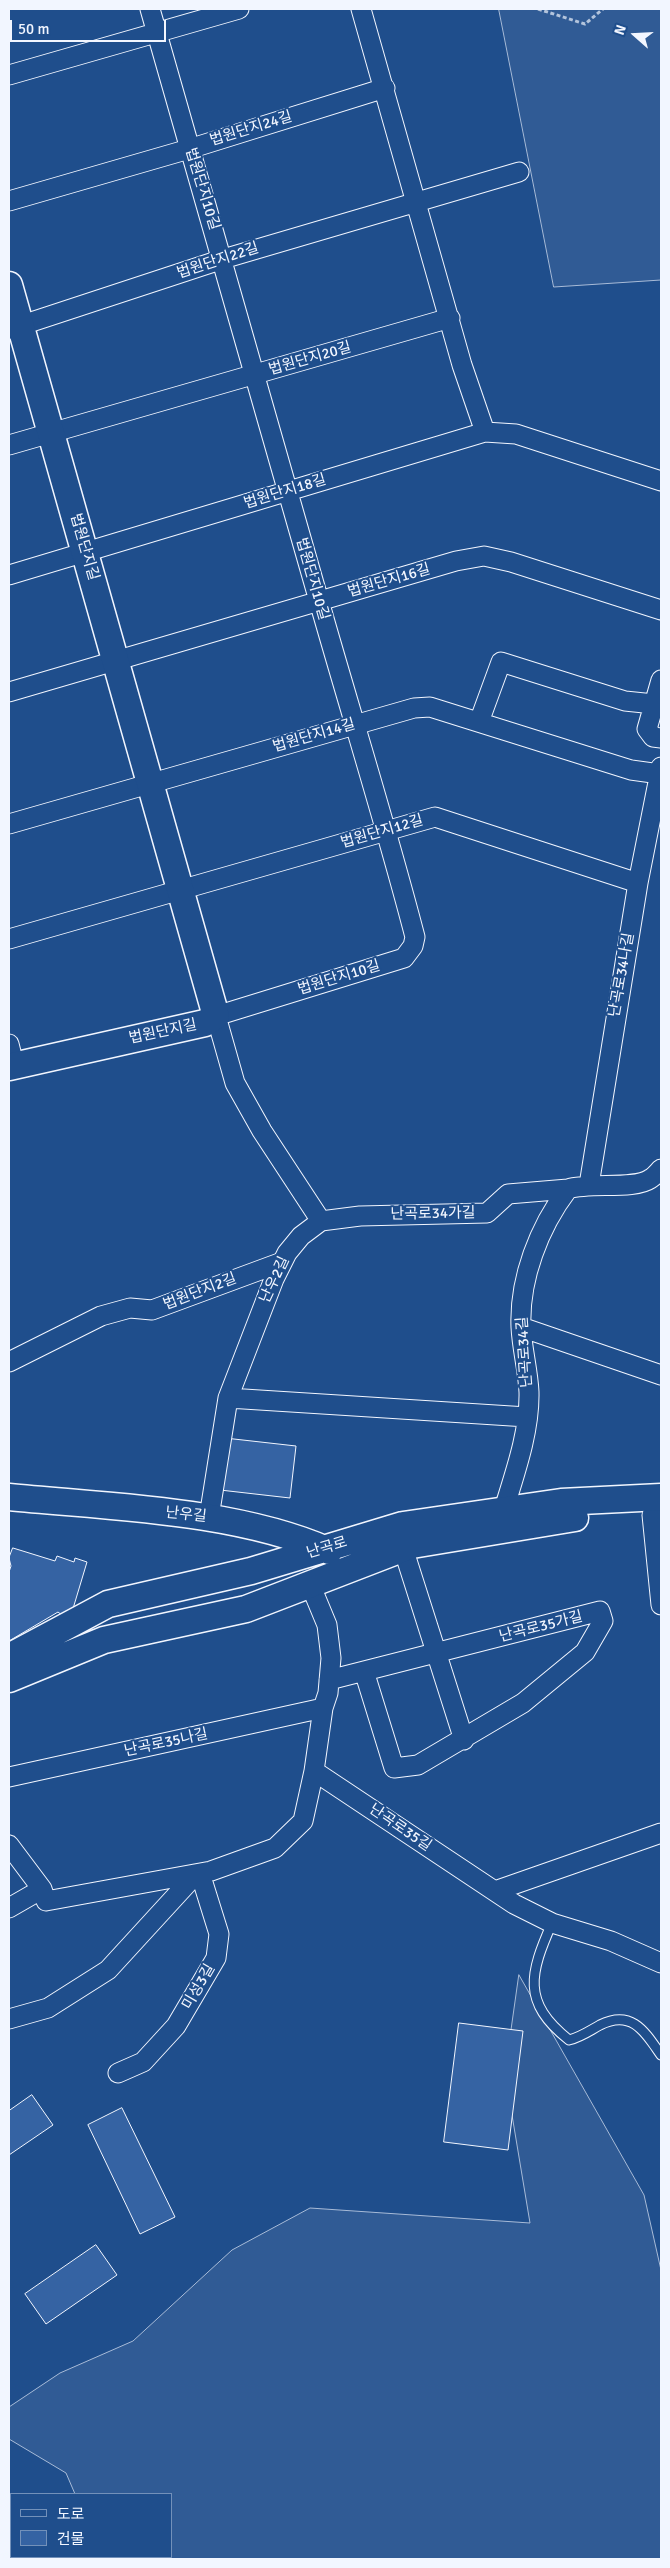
<!DOCTYPE html>
<meta charset="utf-8">
<style>
body{margin:0}
#map{position:relative;width:670px;height:2568px;overflow:hidden;background:#1f4e8c;font-family:Signika,"Noto Sans KR",sans-serif}
canvas{display:block}
.frame{position:absolute;inset:0;border:10px solid #f2f6ff;pointer-events:none}
.legend{position:absolute;left:10px;top:2493px;width:162px;height:65px;box-sizing:border-box;background:#1f4e8c;border:1px solid #7391ba;margin:0;padding:6px 9px;list-style:none;font-size:15px;color:#f2f6ff}
.legend li{display:flex;align-items:center;gap:10px;height:25px}
.legend b{width:25px;border:1px solid #7391ba}
.north{position:absolute;left:610px;top:10px;width:50px;height:50px;-webkit-text-stroke:4px #1f4e8c;paint-order:stroke;rotate:289deg;font-size:14px;font-weight:700;line-height:20px;text-align:center;color:#f2f6ff}
.north::after{content:'';display:block;margin:auto;width:18px;height:22px;background:#f2f6ff;clip-path:polygon(50% 0,100% 100%,50% 72%,0 100%)}
.scale{position:absolute;left:10px;top:20px;width:156px;height:22px;box-sizing:border-box;border:2px solid #f2f6ff;border-top:0;padding-left:6px;font-size:15px;line-height:18px;white-space:nowrap;color:#f2f6ff;-webkit-text-stroke:4px #1f4e8c;paint-order:stroke}
</style>
<div id="map">
<canvas width="670" height="2568"></canvas>
<div class="frame"></div>
<ul class="legend">
<li><b style="height:6px;background:#1f4e8c"></b>도로</li>
<li><b style="height:14px;background:#3563a3"></b>건물</li>
</ul>
<div class="north">N</div>
<div class="scale">50 m</div>
</div>
<script>
const context = document.querySelector('canvas').getContext('2d');
context.lineJoin = 'round';
function fill(path, color) { context.fillStyle = color; context.fill(path, 'evenodd'); }
function trace(path, color, width, dash) { context.strokeStyle = color; context.lineWidth = width; context.lineCap = dash ? 'butt' : 'round'; context.setLineDash(dash || []); context.stroke(path); }
function drawText(font, color, halo, rows, align = 'center') {
  context.font = font + ' Signika,"Noto Sans KR",sans-serif'; context.lineWidth = 4; context.setLineDash([]); context.textBaseline = 'middle'; context.strokeStyle = halo; context.fillStyle = color; for (const [text, x, y, turn = 0] of rows) {
    context.save(); context.translate(x, y); context.rotate((+turn || 0) * Math.PI / 180); context.textAlign = isNaN(turn) ? turn : align; if (halo) context.strokeText(text, 0, 0); context.fillText(text, 0, 0); context.restore();
  }
}
const built = new Path2D(`
 M499 9H661V280L554 287Z
 M519 1975 644 2195 661 2270V2559H80V2557H171V2494H75L66 2473 9 2439V2407L60 2373 133 2341 232 2250 310 2208 530 2223 505 2073Z`);
const building = new Path2D(`
 M225 1438 296 1446 290 1498 220 1490Z
 M13 1548 55 1561 57 1556 74 1562 75 1558 87 1562 72 1612 63 1616 58 1612 9 1641V1572L11 1566 9 1558Z
 M459 2023 523 2031 508 2150 444 2142Z
 M32 2095 53 2125 9 2155V2111Z
 M122 2108 175 2217 140 2234 88 2125Z
 M96 2245 117 2275 46 2324 25 2294Z
 M9 2533 11 2534V2557H14V2559H9Z`);
const path = new Path2D(`
 M538 9 585 24 603 9`);
const lane = new Path2D(`
 M552 1923C530 1973 521 2002 569 2040 581 2037 589 2031 600 2025 632 2009 645 2032 661 2055`);
const street = new Path2D(`
 M150 9C207 206 262 404 319 601 351 714 386 825 415 937L413 946 404 958 216 1016 235 1083 262 1131 321 1221 301 1236 287 1253 274 1279 228 1398 209 1517
 M361 9 462 365 485 432
 M9 75 239 9
 M9 201 189 149 385 88
 M10 329 223 259 519 172
 M9 445 450 318
 M9 575 485 432 516 434 661 481
 M661 680 647 729 653 737 661 738
 M9 692 456 561 484 556 511 562 661 610
 M479 722 501 662 625 701 654 704
 M9 824 414 708 430 707 631 770 660 774
 M9 939 435 817 638 883
 M9 1044 14 1064
 M589 1185 638 883 661 767
 M321 1221 360 1216 487 1213 508 1194 568 1189
 M521 1327 661 1375
 M9 1362 101 1316 130 1308 152 1310 282 1262
 M228 1398 527 1417
 M652 1515 661 1605
 M500 1522C512 1481 530 1435 529 1392 528 1370 522 1349 521 1327 519 1279 539 1227 568 1189 590 1182 634 1190 650 1179 654 1177 658 1172 661 1169
 M403 1548 464 1740
 M310 1584 327 1625 331 1658 328 1693 323 1708 314 1771 514 1904 552 1923 611 1941 661 1963
 M329 1680 600 1611 603 1621 585 1652 523 1703 418 1765 394 1768 364 1671
 M9 1777 323 1708
 M9 1845 42 1889
 M495 1891 661 1833
 M9 1908 42 1889 46 1901 211 1871 275 1848 303 1821 314 1771
 M9 2019 48 2008 108 1970 196 1874
 M118 2073 143 2062 176 2026 216 1958 219 1934 200 1873`);
const secondary = new Path2D(`
 M9 285 216 1016 205 1023 9 1067
 M9 1497C110 1507 237 1510 329 1551
 M9 1657 108 1604 251 1571 403 1525 561 1502 661 1497
 M9 1679 104 1640 246 1609 412 1545 575 1518`);
const streetNames = [
 ["법원단지24길",251,129,-17],
 ["법원단지10길",202,189,73],
 ["법원단지22길",218,261,-18],
 ["법원단지20길",310,359,-16],
 ["법원단지18길",285,492,-17],
 ["법원단지길",84,547,74],
 ["법원단지10길",312,579,74],
 ["법원단지16길",389,581,-16],
 ["법원단지14길",314,736,-16],
 ["법원단지12길",382,832,-16],
 ["난곡로34나길",622,975,-80],
 ["법원단지10길",339,978,-17],
 ["법원단지길",163,1032,-12],
 ["난곡로34가길",433,1214,-1],
 ["난우2길",275,1280,-65],
 ["법원단지2길",200,1292,-21],
 ["난곡로34길",525,1352,-94],
 ["난우길",186,1515,6],
 ["난곡로",327,1548,-17],
 ["난곡로35가길",541,1627,-14],
 ["난곡로35나길",166,1743,-12],
 ["난곡로35길",400,1828,34],
 ["미성3길",199,1987,-60]
];
fill(built, '#305b95');
trace(built, '#a8bbd7', 1);
fill(building, '#3563a3');
trace(building, '#f2f6ff', 1);
trace(lane, '#f2f6ff', 11);
trace(street, '#f2f6ff', 21);
trace(secondary, '#f2f6ff', 29);
trace(path, '#b3c4dc', 3, [4, 2.5]);
trace(lane, '#1f4e8c', 9);
trace(street, '#1f4e8c', 19);
trace(secondary, '#1f4e8c', 26);
drawText('15px', '#f2f6ff', '#1f4e8c', streetNames);
</script>
